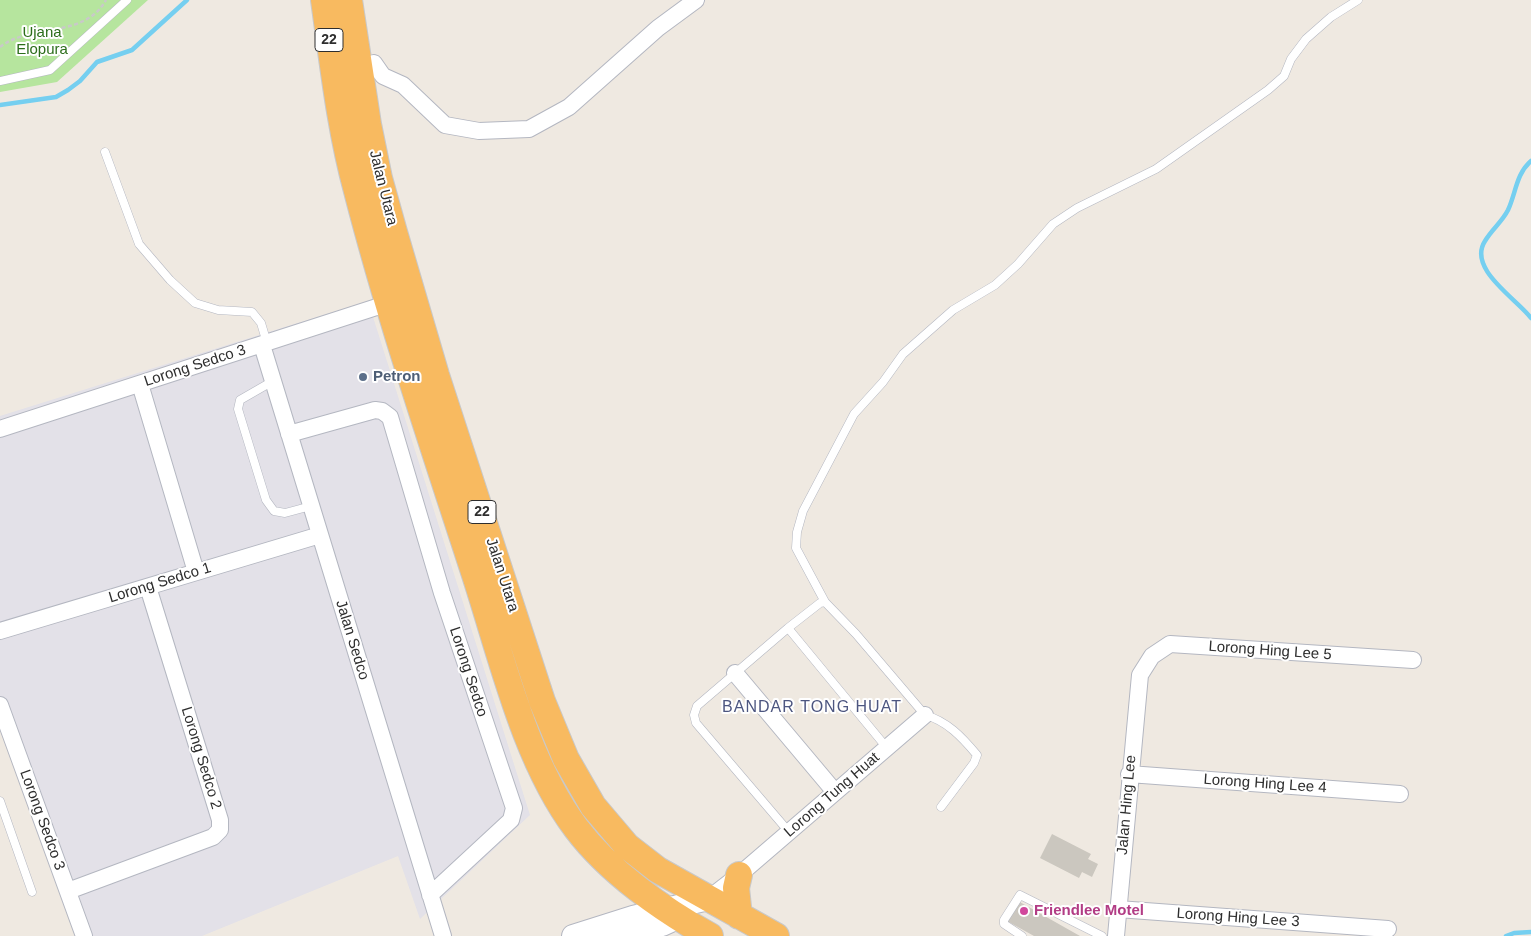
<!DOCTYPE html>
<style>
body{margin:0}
canvas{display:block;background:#efe9e1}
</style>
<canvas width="1531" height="936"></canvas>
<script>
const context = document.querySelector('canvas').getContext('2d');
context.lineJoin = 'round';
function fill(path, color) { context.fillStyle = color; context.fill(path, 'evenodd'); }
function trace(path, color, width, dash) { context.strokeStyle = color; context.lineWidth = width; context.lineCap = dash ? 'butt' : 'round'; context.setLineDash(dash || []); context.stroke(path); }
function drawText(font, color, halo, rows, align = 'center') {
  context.font = font + ' Helvetica,sans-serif'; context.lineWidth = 4; context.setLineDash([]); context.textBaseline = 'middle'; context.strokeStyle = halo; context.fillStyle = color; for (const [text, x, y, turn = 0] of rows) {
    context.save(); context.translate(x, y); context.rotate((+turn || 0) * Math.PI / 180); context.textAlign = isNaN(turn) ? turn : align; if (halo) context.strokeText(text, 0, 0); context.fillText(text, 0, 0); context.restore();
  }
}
const industrial = new Path2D(`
 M368 301 530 815 420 919 398 856 202 936H76L0 725V416Z`);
const green = new Path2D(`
 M0 0H148L57 82 0 92Z`);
const stream = new Path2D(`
 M0 105 56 97 68 90 80 81 97 62 132 50 187 0
 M1531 161C1516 174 1516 193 1508 210 1502 222 1492 229 1485 241 1467 269 1517 299 1531 318
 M1506 936 1514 933 1531 932`);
const building = new Path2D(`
 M1052 834 1091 854 1088 859 1098 864 1092 877 1082 872 1079 878 1040 858Z
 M1018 901 1080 936H1034L1007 921Z`);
const path = new Path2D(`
 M0 47C31 23 84 39 106 0`);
const service = new Path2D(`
 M0 81 50 70 127 0
 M105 152 139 244 170 280 195 303 218 310 252 312 261 323 267 343
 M273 381 240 400 238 409 266 500 274 511 285 513 311 506
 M825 602 796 548 797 532 803 511 854 414 883 382 903 354 953 310 995 285 1018 264 1053 224 1077 208 1156 169 1268 90 1284 76 1291 59 1306 39 1331 17 1358 0
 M788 628 820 603 825 602 856 634 925 715C947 721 962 737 977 755L974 763 941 807
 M0 801 32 892
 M789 832 696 723 694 715 697 706 788 628 887 748
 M1022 936 1004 924V920L1020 895 1102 936`);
const minor = new Path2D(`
 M374 63 383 76 403 85 445 125 479 131 529 129 569 107 658 28 696 0
 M262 345 443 936
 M140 384 196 572
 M0 429 389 303
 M289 434 375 410 382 411 390 417 442 593 514 808 511 820 430 895
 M0 631 320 535
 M735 673 835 792
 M0 705 84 936
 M1129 774 1400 794
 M68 891 213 837 220 830V820L148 587
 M708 899 739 875 925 715
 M1118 909 1388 929
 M1116 936 1140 675 1152 656 1170 644 1413 660`);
const secondary = new Path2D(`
 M573 936 633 917 708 899
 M621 936 662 925 675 919`);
const trunk = new Path2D(`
 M324 0C333 64 340 129 357 191 390 319 433 446 474 572 501 654 524 759 576 828 609 872 663 910 710 936
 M349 0 368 124 379 178 394 232 436 375 542 701 566 759 593 806 627 846 658 870 776 936
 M739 916 736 888 739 875`);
const markers = [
 [363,377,5,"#5c6f8a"],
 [1024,911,5,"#d1479c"]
];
const shields = [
 [329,40,28],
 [482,512,28]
];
const shieldNames = [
 ["22",329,40],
 ["22",482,512]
];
const parkNames = [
 ["Ujana",42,33],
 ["Elopura",42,50]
];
const streetNames = [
 ["Jalan Utara",383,188,76],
 ["Lorong Sedco 3",195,366,-18],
 ["Jalan Utara",502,575,72],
 ["Lorong Sedco 1",160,583,-17],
 ["Jalan Sedco",352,640,73],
 ["Lorong Hing Lee 5",1270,651,4],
 ["Lorong Sedco",468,672,72],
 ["Lorong Sedco 2",201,758,73],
 ["Lorong Hing Lee 4",1265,784,4],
 ["Lorong Tung Huat",832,795,-41],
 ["Jalan Hing Lee",1127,805,-85],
 ["Lorong Sedco 3",42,820,70],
 ["Lorong Hing Lee 3",1238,918,4]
];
const serviceNames = [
 ["Petron",373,377]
];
const hotelNames = [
 ["Friendlee Motel",1034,911]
];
const neighbourhoodNames = [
 ["BANDAR TONG HUAT",812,708]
];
fill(industrial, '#e3e1e8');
fill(green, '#b6e59e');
trace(stream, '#75cff0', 4.5);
fill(building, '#cbc7bf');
trace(service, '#b4b7c1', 9);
trace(minor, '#b4b7c1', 18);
trace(secondary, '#b4b7c1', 24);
trace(trunk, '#c9c9c9', 28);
trace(path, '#c9c9c9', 2.5, [4, 2.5]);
trace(service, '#fff', 8);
trace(minor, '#fff', 16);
trace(secondary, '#fff', 22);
trace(trunk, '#f8ba60', 26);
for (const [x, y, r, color] of markers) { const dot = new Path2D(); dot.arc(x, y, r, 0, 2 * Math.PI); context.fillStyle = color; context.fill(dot); trace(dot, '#fff', 2); }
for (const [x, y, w] of shields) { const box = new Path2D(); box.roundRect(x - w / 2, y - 11.5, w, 23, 4); context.fillStyle = '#fff'; context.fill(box); trace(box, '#2e2e2e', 1); }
drawText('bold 14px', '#2e2e2e', null, shieldNames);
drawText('15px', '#2c6e1b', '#fff', parkNames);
drawText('15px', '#2e2e2e', '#fff', streetNames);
drawText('bold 15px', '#4e5e75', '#fff', serviceNames, 'left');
drawText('bold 15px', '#b23c85', '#fff', hotelNames, 'left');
context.letterSpacing = '1px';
drawText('16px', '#4d5680', '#fff', neighbourhoodNames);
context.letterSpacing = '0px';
</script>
